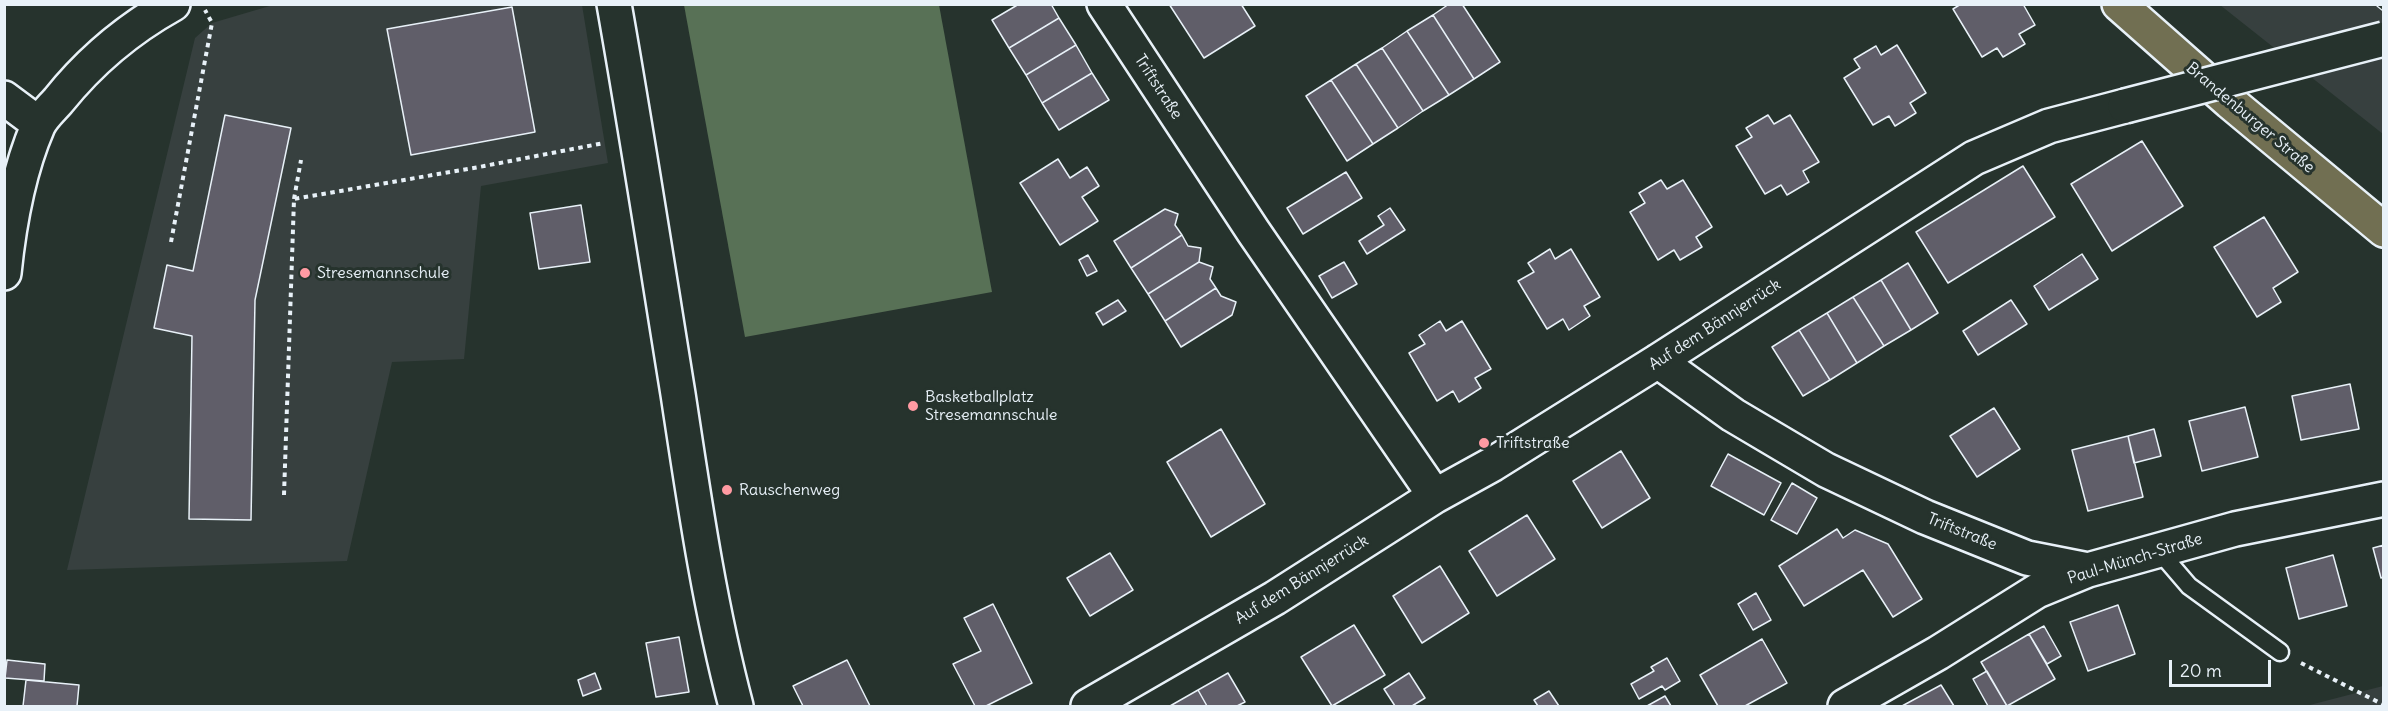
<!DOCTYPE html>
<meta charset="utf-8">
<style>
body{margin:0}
#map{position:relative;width:2388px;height:711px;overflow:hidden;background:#26332d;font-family:Delius,sans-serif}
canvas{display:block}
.frame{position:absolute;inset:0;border:6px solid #e8f1f8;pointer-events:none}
.scale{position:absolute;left:2169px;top:660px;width:102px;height:27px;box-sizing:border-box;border:3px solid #e8f1f8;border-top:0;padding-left:8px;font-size:18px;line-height:21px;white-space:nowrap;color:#e8f1f8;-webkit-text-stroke:4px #26332d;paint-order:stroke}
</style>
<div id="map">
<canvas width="2388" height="711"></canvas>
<div class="frame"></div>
<div class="scale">20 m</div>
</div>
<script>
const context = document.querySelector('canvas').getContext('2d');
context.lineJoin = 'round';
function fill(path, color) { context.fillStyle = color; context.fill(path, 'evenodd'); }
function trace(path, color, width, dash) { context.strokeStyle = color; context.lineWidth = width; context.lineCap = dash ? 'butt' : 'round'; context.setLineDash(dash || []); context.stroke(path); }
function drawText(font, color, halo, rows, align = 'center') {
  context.font = font + ' Delius,sans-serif'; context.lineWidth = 6; context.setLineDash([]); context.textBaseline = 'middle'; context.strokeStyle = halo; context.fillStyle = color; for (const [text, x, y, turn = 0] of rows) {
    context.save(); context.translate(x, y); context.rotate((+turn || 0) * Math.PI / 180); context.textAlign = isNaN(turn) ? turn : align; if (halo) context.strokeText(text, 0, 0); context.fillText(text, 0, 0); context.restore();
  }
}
const built = new Path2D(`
 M273 5H582L608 163 481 186 464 359 392 362 347 561 67 570 195 38 212 23Z
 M2220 5H2383V134Z
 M2383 686V706H2306Z`);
const green = new Path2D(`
 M684 5H939L992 292 745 337Z`);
const building = new Path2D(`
 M1019 4H1051L1059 18 1009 48 992 20Z
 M1169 4H1241L1255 26 1204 58Z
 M1449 4H1462L1500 62 1474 79 1433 15Z
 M1961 4H2023L2035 25 2019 34 2025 44 2003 57 1997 48 1982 57 1953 9Z
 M512 7 535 132 411 155 387 29Z
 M1433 15 1474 79 1449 95 1407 31Z
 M1059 18 1076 45 1026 75 1009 48Z
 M1407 31 1449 95 1423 111 1382 48Z
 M1076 45 1092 73 1042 103 1026 75Z
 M1897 45 1926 93 1910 103 1916 113 1895 126 1889 116 1873 125 1844 78 1860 68 1854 59 1876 46 1881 55Z
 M1382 48 1423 111 1398 128 1356 64Z
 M1356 64 1398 128 1373 144 1331 80Z
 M1092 73 1109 100 1059 130 1042 103Z
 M1331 80 1373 144 1347 161 1306 96Z
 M225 115 291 128 255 300 251 520 189 519 192 336 154 328 167 265 193 271Z
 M1768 115 1774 124 1790 115 1819 162 1803 171 1809 182 1787 195 1781 185 1765 194 1736 146 1752 137 1746 128Z
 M2142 141 2183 206 2112 251 2071 184Z
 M1058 159 1070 178 1087 167 1099 186 1082 197 1098 221 1060 245 1020 183Z
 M2023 166 2055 217 1948 283 1916 232Z
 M1346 172 1362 198 1303 234 1287 208Z
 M1661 180 1667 189 1683 180 1712 227 1696 237 1702 247 1680 260 1674 250 1658 260 1630 212 1645 203 1639 193Z
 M581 205 590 262 539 269 530 213Z
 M1390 208 1405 230 1367 254 1359 241 1384 225 1378 216Z
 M1165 209 1178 214 1175 225 1182 235 1131 268 1114 241Z
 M2264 217 2298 272 2273 288 2281 302 2257 317 2214 247Z
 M1182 235 1188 246 1201 248 1199 262 1148 294 1131 268Z
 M1550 249 1555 259 1571 249 1600 297 1584 306 1590 316 1569 330 1563 319 1547 329 1518 281 1534 272 1528 263Z
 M2082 254 2098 279 2049 310 2034 286Z
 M1088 255 1097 271 1087 276 1079 260Z
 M1199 262 1213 267 1210 279 1216 288 1165 321 1148 294Z
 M1344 262 1357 284 1332 298 1319 276Z
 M1908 263 1938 313 1911 330 1881 280Z
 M1881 280 1911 330 1884 346 1853 297Z
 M1216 288 1221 296 1236 302 1232 315 1181 347 1165 321Z
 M1853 297 1884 346 1857 363 1827 313Z
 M1118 300 1126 311 1103 325 1096 313Z
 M2011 300 2027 324 1978 355 1963 331Z
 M1827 313 1857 363 1830 380 1799 330Z
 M1440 321 1446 331 1462 321 1491 369 1475 378 1481 388 1459 402 1453 391 1437 401 1409 353 1425 344 1419 335Z
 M1799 330 1830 380 1803 396 1772 347Z
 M2350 384 2359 429 2301 440 2292 396Z
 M2245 407 2258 457 2202 471 2189 421Z
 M1994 408 2020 449 1977 477 1950 436Z
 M1221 429 1265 504 1211 537 1167 462Z
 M2154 429 2161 456 2134 463 2128 436Z
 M2128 436 2143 497 2088 511 2072 450Z
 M1621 451 1650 498 1602 528 1573 481Z
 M1728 454 1781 483 1764 515 1711 486Z
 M1792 483 1817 498 1797 534 1771 520Z
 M1527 515 1555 559 1497 596 1469 551Z
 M1837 529 1843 538 1855 530 1888 544 1922 599 1893 617 1863 570 1804 606 1779 566Z
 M2384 545V577L2381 578 2373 548Z
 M1110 553 1133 590 1090 616 1067 578Z
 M2333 555 2347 606 2299 619 2286 568Z
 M1440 566 1469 613 1422 643 1393 596Z
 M1756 593 1771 620 1753 630 1738 604Z
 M993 604 1032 683 986 706H975L953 664 981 651 964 618Z
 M2118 605 2135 654 2088 671 2070 622Z
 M1354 625 1385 675 1332 706 1301 657Z
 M2044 626 2061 656 2047 664 2029 634Z
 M2029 634 2055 679 2007 706 1981 662Z
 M679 637 689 692 656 697 646 643Z
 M1762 639 1787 683 1745 706H1718L1700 675Z
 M1667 658 1680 681 1665 690 1662 686 1639 699 1631 684 1654 671 1651 667Z
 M7 660 45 664 44 681 5 678Z
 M847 660 870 706H803L793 686Z
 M1987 671 2007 706H1988L1973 679Z
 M595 673 601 689 583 696 578 680Z
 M1228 673 1245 702 1237 706H1207L1198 690Z
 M1409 673 1425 698 1412 706H1395L1384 689Z
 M26 680 79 685 77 706H23Z
 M1941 685 1954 706H1902Z
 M1198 690 1207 706H1170Z
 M1549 691 1559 706H1538L1534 700Z
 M1665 696 1671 706H1647Z`);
const path = new Path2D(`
 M294 199 301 160
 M171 242 212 23 205 10
 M284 495 294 199 479 167 604 143
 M2301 663 2384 705`);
const service = new Path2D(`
 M2159 551 2189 586 2280 652`);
const minor = new Path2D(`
 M1104 4 1253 231 1435 496
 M4 98 39 124
 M4 273C9 224 18 172 38 126 42 117 51 109 58 101 90 61 128 29 173 4
 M1658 361 1733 415 1826 470 1925 517 2027 558 2088 570
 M1088 706 1275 598 1435 496 1493 464 1658 361 1974 158 2049 126 2125 106
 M1845 706 1938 653 2037 591 2088 570 2235 529 2384 499`);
const tertiary = new Path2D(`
 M614 4C637 134 657 264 678 394 694 499 709 604 736 706`);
const primary = new Path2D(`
 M2119 4 2230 102 2384 230`);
const rail = new Path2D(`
 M2379 4 2384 8`);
const minorBridge = new Path2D(`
 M2125 106 2384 39`);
const markers = [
 [305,273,6,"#ff9aa2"],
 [913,406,6,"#ff9aa2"],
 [1484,443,6,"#ff9aa2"],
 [727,490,6,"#ff9aa2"]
];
const streetNames = [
 ["Triftstraße",1158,87,57],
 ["Brandenburger Straße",2250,118,40],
 ["Auf dem Bännjerrück",1715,325,-33],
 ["Triftstraße",1962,532,22],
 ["Paul-Münch-Straße",2135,559,-17],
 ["Auf dem Bännjerrück",1302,580,-32]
];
const poiNames = [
 ["Stresemannschule",317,273],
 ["Basketballplatz",925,397],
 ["Stresemannschule",925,415],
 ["Triftstraße",1496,443],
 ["Rauschenweg",739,490]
];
fill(built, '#37403f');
fill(green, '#587156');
fill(building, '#605e69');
trace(building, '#e8f1f8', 1.5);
trace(service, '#e8f1f8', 21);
trace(minor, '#e8f1f8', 38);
trace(tertiary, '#e8f1f8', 38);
trace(primary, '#e8f1f8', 38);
trace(path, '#e8f1f8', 4, [4.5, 4.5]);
trace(service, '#26332d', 16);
trace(minor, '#26332d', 33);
trace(tertiary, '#26332d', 33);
trace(primary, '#716f52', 33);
trace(rail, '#e8f1f8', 7);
trace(rail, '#26332d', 4.5, [14]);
trace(minorBridge, '#e8f1f8', 38, []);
trace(minorBridge, '#26332d', 33);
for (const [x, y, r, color] of markers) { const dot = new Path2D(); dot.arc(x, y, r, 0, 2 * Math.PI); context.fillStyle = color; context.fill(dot); trace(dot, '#26332d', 2); }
drawText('16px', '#e8f1f8', '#26332d', streetNames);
drawText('16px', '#e8f1f8', '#26332d', poiNames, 'left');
</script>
